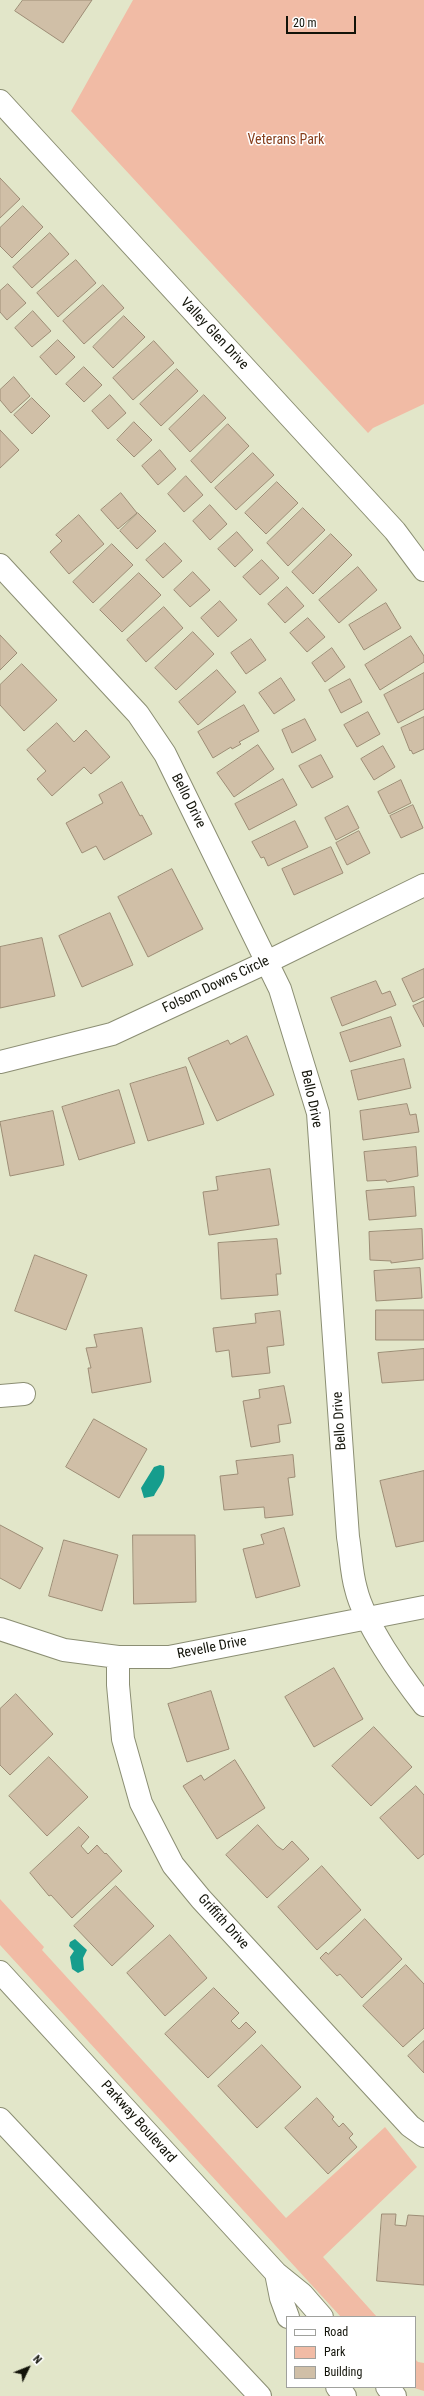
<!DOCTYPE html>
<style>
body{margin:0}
#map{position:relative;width:424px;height:2396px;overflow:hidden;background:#e2e6c9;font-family:"Roboto Condensed",sans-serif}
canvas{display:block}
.legend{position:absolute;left:286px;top:2316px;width:130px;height:72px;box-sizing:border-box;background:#fff;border:1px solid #a0a19d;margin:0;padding:5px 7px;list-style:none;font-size:12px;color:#121309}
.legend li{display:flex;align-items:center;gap:8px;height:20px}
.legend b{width:20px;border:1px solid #a0a19d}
.north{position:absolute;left:8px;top:2348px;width:40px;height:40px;-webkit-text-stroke:3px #fff;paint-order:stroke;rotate:47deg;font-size:11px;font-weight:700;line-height:16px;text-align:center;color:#121309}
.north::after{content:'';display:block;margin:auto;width:14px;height:18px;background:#121309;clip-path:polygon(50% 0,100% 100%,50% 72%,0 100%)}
.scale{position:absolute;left:286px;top:16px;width:70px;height:18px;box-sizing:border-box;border:2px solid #121309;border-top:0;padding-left:5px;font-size:12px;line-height:14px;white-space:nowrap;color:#121309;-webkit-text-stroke:3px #fff;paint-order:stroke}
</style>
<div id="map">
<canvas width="424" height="2396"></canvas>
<ul class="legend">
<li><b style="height:5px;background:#fff"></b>Road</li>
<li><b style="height:11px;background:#f1bba5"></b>Park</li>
<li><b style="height:11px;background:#d0bfa7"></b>Building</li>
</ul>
<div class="north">N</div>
<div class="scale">20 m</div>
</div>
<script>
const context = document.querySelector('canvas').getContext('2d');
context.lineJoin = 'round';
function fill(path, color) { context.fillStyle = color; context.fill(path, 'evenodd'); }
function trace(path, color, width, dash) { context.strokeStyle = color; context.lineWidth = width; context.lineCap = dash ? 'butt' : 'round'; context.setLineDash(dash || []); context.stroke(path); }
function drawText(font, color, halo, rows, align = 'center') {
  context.font = font + ' "Roboto Condensed",sans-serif'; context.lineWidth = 3; context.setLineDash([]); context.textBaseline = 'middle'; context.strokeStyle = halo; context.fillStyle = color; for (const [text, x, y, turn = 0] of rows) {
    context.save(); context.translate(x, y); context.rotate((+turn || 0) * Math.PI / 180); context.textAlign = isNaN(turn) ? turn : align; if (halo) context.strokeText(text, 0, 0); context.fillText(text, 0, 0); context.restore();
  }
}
const green = new Path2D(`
 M133 0H424V404L373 428 368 433 71 111Z
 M0 1899 44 1947 42 1950 286 2218 385 2127 417 2167 323 2257 377 2317H341L0 1945Z
 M415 2359 418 2362 424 2363V2391L411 2387H415Z`);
const water = new Path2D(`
 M160 1465 164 1466C166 1482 160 1484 154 1496L144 1498 141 1488 154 1467Z
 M75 1939 87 1950 83 1958 84 1970 78 1973 72 1969 70 1957 74 1951 69 1946 70 1942Z`);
const building = new Path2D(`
 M23 0H92L63 43 15 11Z
 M0 178 20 199 0 218Z
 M23 206 43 227 12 258 0 246V228Z
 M50 233 69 254 32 288 13 267Z
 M76 260 96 283 58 317 37 293Z
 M8 284 26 303 7 320 0 312V291Z
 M103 285 124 308 84 344 63 321Z
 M33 311 51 331 32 347 15 328Z
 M124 316 145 337 113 368 93 347Z
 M58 340 75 357 56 375 40 357Z
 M154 341 174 363 133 400 113 378Z
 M84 367 102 385 84 402 66 384Z
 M177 369 198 391 161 426 140 404Z
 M14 377 30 396 11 413 0 400V390Z
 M110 395 126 413 108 429 92 411Z
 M204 395 226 418 190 452 169 429Z
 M32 398 50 416 32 434 14 415Z
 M134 422 152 440 134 457 117 440Z
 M228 424 249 446 211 483 191 461Z
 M0 430 19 450 0 468Z
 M160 450 176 469 158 485 142 466Z
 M253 453 274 475 236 510 215 488Z
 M186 476 203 495 184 512 168 494Z
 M277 482 298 503 266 534 245 513Z
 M121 493 137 513 118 529 101 510Z
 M210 505 227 524 210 540 193 521Z
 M303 508 325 530 288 566 267 543Z
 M138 513 156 531 137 549 120 531Z
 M79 515 104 544 69 574 50 552 62 541 56 535Z
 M237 532 253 550 235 567 218 549Z
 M331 534 352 555 313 594 292 572Z
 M165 543 182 561 163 578 146 560Z
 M112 544 133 565 93 603 73 582Z
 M262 560 279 578 260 595 243 577Z
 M358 567 377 590 339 623 319 600Z
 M193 572 210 590 190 607 174 590Z
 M139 573 161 595 122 632 100 610Z
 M287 587 304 606 285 623 268 604Z
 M220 601 237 620 218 637 201 618Z
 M386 603 401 628 364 650 349 625Z
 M164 607 183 628 146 662 127 640Z
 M308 618 325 637 307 652 290 633Z
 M193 632 214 654 176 690 155 668Z
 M0 635 17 653 0 670Z
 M411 636 424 656V662L380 690 365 665Z
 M251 639 266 660 246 674 231 653Z
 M332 648 345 667 325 682 312 663Z
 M22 664 57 700 24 731 0 705V685Z
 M217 670 236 692 198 725 179 702Z
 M424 673V709L398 723 384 695Z
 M281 678 295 700 274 714 259 693Z
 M350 679 362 702 341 713 329 690Z
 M244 705 259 731 239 742 241 744 232 749 231 747 213 758 198 732Z
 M368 712 380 734 357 747 344 725Z
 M424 717V749L413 754 411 750 410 751 401 728Z
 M305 719 316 740 292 753 282 730Z
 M57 723 74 742 86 730 110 757 91 774 84 767 52 796 37 779 46 771 27 750Z
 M258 745 274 769 234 797 217 773Z
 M383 746 395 767 374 780 361 759Z
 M321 755 333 777 312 788 299 766Z
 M283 779 297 805 249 830 235 804Z
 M401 780 411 803 389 814 378 792Z
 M122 782 140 816 142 815 152 834 104 860 96 846 82 853 66 823 103 803 99 795Z
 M413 805 423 828 401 838 390 816Z
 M348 806 359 828 336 840 325 818Z
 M295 821 308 847 268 866 264 857 261 858 252 842Z
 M359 831 370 853 347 865 336 843Z
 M331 847 343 873 294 895 282 869Z
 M172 869 203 929 148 957 118 897Z
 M110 913 133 965 82 987 59 936Z
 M42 938 55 996 0 1008V947Z
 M424 969V997L413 1002 402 979Z
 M376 981 382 994 390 991 396 1005 342 1026 331 998Z
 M424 1001V1027L413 1006Z
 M391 1017 401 1046 350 1062 340 1033Z
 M247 1036 274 1095 217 1121 188 1058 228 1040 230 1044Z
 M404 1059 411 1088 358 1100 351 1071Z
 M186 1067 204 1124 148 1141 130 1084Z
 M119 1090 135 1143 79 1160 62 1107Z
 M407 1104 410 1115 416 1114 419 1132 363 1140 360 1111Z
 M53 1111 64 1165 10 1176 0 1122Z
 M416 1147 418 1176 387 1182 386 1180 367 1181 364 1152Z
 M270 1169 279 1225 209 1235 203 1192 218 1190 216 1177Z
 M414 1187 416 1216 369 1220 366 1191Z
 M422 1229 423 1259 391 1263V1261L370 1260 369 1232Z
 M277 1239 281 1274H276L278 1295 221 1299 218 1243Z
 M35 1255 87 1275 66 1330 15 1311Z
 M420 1268 422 1298 376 1301 374 1271Z
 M376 1310H424V1340H376Z
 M280 1311 284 1345 267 1347 270 1373 232 1377 229 1350 216 1352 213 1328 256 1323 255 1314Z
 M142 1328 151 1382 92 1393 88 1368H91L86 1348 97 1347 94 1335Z
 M424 1349V1380L382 1383 378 1353Z
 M284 1386 291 1423 278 1425 280 1442 251 1447 243 1401 260 1398 259 1390Z
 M94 1419 147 1449 119 1498 66 1467Z
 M293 1455 295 1477 288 1478 293 1515 265 1518 264 1507 224 1510 220 1476 238 1474 236 1461Z
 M424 1471V1541L396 1547 380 1481Z
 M0 1525 43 1548 20 1589 0 1578Z
 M284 1528 300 1586 256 1598 243 1549 264 1544 261 1535Z
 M133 1535H195L196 1602 134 1604Z
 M64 1540 118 1555 102 1611 49 1596Z
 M334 1668 363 1719 314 1747 285 1697Z
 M211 1691 229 1749 187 1762 168 1704Z
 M16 1694 53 1734 10 1775 0 1765V1709Z
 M374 1727 412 1767 371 1806 332 1766Z
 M49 1757 88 1797 47 1836 9 1796Z
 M235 1760 265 1808 217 1839 183 1786 201 1775 204 1780Z
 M416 1786 424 1795V1854L418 1859 380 1818Z
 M258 1825 277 1846 283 1850 292 1841 309 1859 267 1898 226 1855Z
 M79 1827 89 1837 81 1846 88 1854 97 1845 105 1854 106 1853 122 1871 72 1918 51 1895 49 1896 30 1873Z
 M322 1866 361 1910 317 1950 278 1907Z
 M116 1886 154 1926 112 1966 74 1926Z
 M365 1919 402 1959 362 1998 340 1974 337 1976 320 1958 326 1952 328 1954Z
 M170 1935 207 1978 165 2016 127 1973Z
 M406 1965 424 1984V2028L403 2047 363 2006Z
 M214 1988 239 2013 231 2021 239 2029 246 2022 256 2032 208 2078 165 2034Z
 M424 2041V2073L408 2056Z
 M262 2045 301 2087 257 2128 218 2086Z
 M317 2098 334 2117 332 2119 339 2127 343 2123 353 2134 349 2138 357 2147 328 2174 285 2128Z
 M382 2214H396L395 2225 406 2226 408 2215 424 2216V2285L377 2281Z`);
const street = new Path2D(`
 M0 101 395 531 424 570
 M0 565 138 714 165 754 280 989 318 1113 348 1537C351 1554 351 1572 356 1589 364 1623 402 1677 424 1705
 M0 1062 112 1034 267 962 424 885
 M0 1396 24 1394
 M0 1629 64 1650 118 1657H169L424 1607
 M118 1657V1685L123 1739 141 1803 173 1865 201 1899 374 2087 410 2126 424 2136
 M0 2119 260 2396`);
const secondary = new Path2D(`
 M0 1972 276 2273 302 2294 322 2317
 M276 2273 281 2298 288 2317
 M337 2387 345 2396
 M387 2387 395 2396`);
const parkNames = [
 ["Veterans Park",286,140]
];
const streetNames = [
 ["Valley Glen Drive",214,334,47],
 ["Bello Drive",188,801,63],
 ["Folsom Downs Circle",216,985,-25],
 ["Bello Drive",311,1099,78],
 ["Bello Drive",340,1421,-94],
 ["Revelle Drive",212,1648,-11],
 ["Griffith Drive",223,1922,48],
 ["Parkway Boulevard",138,2122,48]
];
fill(green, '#f1bba5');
fill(water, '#169d8d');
fill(building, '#d0bfa7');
trace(building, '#9d8d76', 1);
trace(street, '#8b8e73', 24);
trace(secondary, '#8b8e73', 24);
trace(street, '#fff', 22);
trace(secondary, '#fff', 22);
drawText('14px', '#873e1c', '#fff', parkNames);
drawText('14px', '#121309', '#fff', streetNames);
</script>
